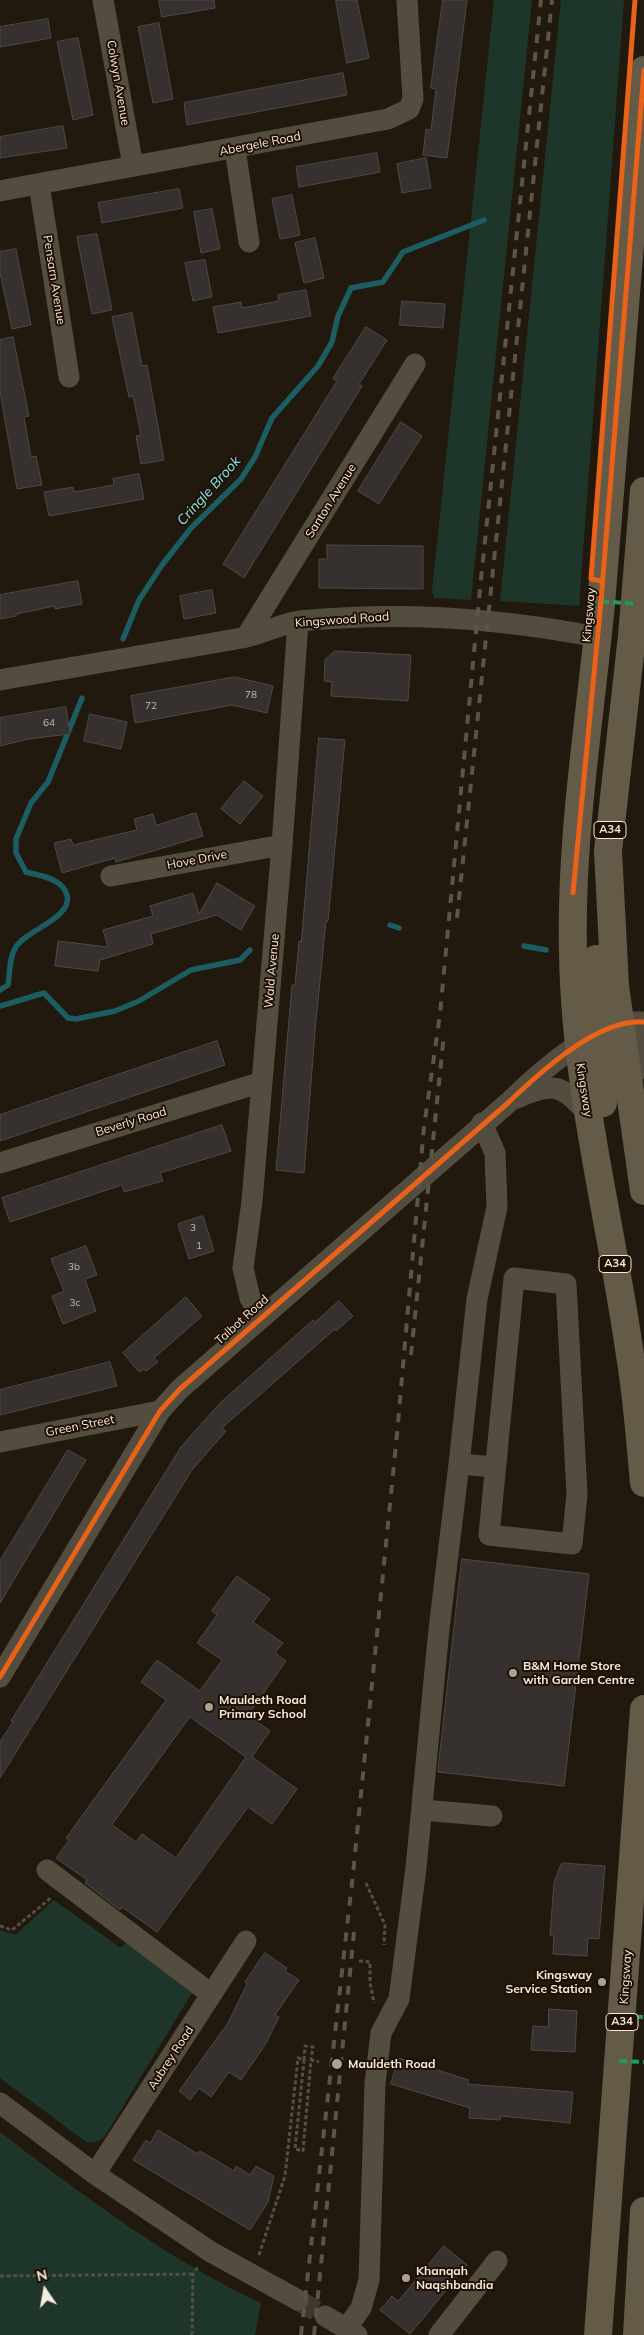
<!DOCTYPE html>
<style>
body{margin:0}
#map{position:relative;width:644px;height:2335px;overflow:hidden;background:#21190d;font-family:Mulish,sans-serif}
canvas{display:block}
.north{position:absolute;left:20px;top:2265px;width:50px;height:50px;-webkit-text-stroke:4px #1f1000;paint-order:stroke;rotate:348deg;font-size:14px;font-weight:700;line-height:20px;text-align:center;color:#f4eadd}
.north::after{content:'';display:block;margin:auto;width:18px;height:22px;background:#f4eadd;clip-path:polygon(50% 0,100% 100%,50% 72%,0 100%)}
</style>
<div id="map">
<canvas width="644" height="2335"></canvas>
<div class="north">N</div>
</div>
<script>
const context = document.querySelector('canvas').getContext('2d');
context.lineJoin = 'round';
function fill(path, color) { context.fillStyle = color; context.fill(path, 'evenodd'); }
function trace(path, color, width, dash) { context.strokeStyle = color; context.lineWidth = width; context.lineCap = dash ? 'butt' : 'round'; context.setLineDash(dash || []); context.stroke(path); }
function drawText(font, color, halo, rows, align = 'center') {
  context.font = font + ' Mulish,sans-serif'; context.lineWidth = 4; context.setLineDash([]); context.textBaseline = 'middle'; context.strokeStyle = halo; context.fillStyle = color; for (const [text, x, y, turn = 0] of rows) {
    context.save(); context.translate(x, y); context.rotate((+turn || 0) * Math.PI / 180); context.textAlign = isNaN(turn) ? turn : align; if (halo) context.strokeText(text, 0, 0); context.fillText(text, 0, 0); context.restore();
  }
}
const green = new Path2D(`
 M494 0H532L471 600 434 598 432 591Z
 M561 0H624L579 606 500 601Z
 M54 1900 121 1948 128 1940 195 1988 105 2136C100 2142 93 2144 86 2142L0 2078V1930L15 1935Z
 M0 2132C84 2196 165 2258 261 2303L255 2335H0Z`);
const stream = new Path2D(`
 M123 639 139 600 162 565 191 528 241 479 255 457 272 418 318 366 332 342 338 316 351 288 383 282 403 252 484 220
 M390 925 399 928
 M524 946 546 950
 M0 990 8 985C10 973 9 957 16 947 26 930 73 918 67 895 62 878 41 876 26 872L16 853V839L31 803 48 782 82 698
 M0 1006 44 993 68 1018 76 1019 115 1011 139 1001 191 970 240 960 250 950`);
const building = new Path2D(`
 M159 0H214L215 8 162 17Z
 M336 0H357L369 58 347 63Z
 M443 0H467L447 158 423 155 426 129 431 130 436 89 431 88Z
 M48 19 51 38 0 47V27Z
 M159 23 173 99 153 103 138 27Z
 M78 38 93 115 73 120 57 42Z
 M343 73 347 95 187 125 184 103Z
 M63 126 67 148 0 158V137Z
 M377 153 380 172 299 187 296 167Z
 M426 158 431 188 402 193 397 164Z
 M179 189 183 208 102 223 98 203Z
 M292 195 300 235 280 239 272 199Z
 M212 209 220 249 201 253 194 212Z
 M97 234 112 310 92 314 77 237Z
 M315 238 324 278 304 283 295 243Z
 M16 249 31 325 12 329 0 273V252Z
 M205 260 212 297 193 301 185 263Z
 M306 290 311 316 218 333 213 307 241 302 242 308 279 301 278 295Z
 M402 301 445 304 443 328 400 325Z
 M132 313 142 366 147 365 164 460 141 464 136 436 141 435 133 396 129 397 112 317Z
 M366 327 387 340 359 384 362 386 244 578 223 564 337 381 333 379Z
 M13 337 29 416 24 417 31 457 36 456 42 485 17 489 0 392V340Z
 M401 422 422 436 379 504 358 491Z
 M139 474 144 499 49 516 44 492 73 487 74 492 114 485 113 479Z
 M327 545 423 546V589L319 588V559H327Z
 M78 581 82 604 55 609V606L16 614V616L0 619V595Z
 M212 590 216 613 184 619 180 596Z
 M335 651 411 655 408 701 331 696 332 682 324 681 325 660Z
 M235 677 273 686 267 713 232 705 135 723 131 696Z
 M66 707 70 734 28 739 0 746V718Z
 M90 714 127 722 121 749 84 741Z
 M319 738 345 740 328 921H326L315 1031 304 1173 276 1170 292 985H295L299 941 301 942Z
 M244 781 263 796 240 824 221 809Z
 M196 813 203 836 116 862 115 858 62 873 54 843 71 839 73 845 137 830 134 819 153 814 156 825Z
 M217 883 255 906 241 930 217 915 151 934 153 944 100 960 98 971 55 966 58 941 108 947 103 930 153 916 150 906 193 893 199 914Z
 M217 1041 225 1065 0 1141V1115Z
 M222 1125 231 1151 160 1173 163 1181 124 1192 122 1185 10 1222 2 1198Z
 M203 1216 214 1251 189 1259 178 1224Z
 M86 1246 97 1275 85 1279 96 1311 63 1324 52 1296 64 1291 51 1259Z
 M186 1297 202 1316 154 1358 158 1362 146 1371 144 1369 139 1372 123 1353Z
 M339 1301 353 1316 336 1331 335 1329 222 1428 226 1431 192 1470 0 1778V1742L13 1722 11 1721 181 1447 220 1403 313 1320 315 1322Z
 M110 1362 117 1386 0 1415V1390Z
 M68 1450 86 1460 0 1603V1561Z
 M462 1559 589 1574 564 1786 438 1772Z
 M237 1576 270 1599 253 1622 283 1643 275 1653 286 1661 248 1715 270 1731 252 1757 297 1789 272 1824 248 1807 157 1932 122 1907 120 1910 85 1883 87 1880 56 1858 69 1840 66 1838 166 1700 141 1682 157 1660 200 1691 222 1660 197 1643 217 1615 212 1611ZM190 1717 246 1757 176 1858 142 1834 136 1842 112 1825Z
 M562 1863 605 1866 599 1939 588 1938 587 1956 553 1954 554 1936 550 1935 554 1883Z
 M265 1953 287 1968 285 1971 299 1980 275 2015 279 2017 265 2045 241 2080 229 2072 211 2097 199 2088 190 2100 179 2091 228 2023 247 1984 245 1982Z
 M549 2009 577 2011 575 2052 531 2050 533 2026 548 2027Z
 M399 2058 469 2080 467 2084 573 2092 570 2123 501 2116 500 2120 469 2118 470 2108 391 2084Z
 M158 2130 198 2154 200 2151 234 2171 236 2166 250 2175 256 2166 274 2176 268 2202 250 2230 133 2160 146 2140 150 2143Z
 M444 2246 467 2265 410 2334 380 2310 392 2296 398 2301Z`);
const minorTunnel = new Path2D(`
 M298 2300 325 2316`);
const path = new Path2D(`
 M366 1883 385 1925 384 1945
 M0 1926 12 1930 52 1897
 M359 1961 370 1962V1982L374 2003
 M304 2060 305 2046 313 2047 311 2060
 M259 2255 285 2176 298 2058 304 2060 295 2149 303 2151 311 2060 319 2062
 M0 2276 193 2274
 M192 2335 193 2274 198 2267`);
const minor = new Path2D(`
 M103 0 133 166
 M235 149 249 242
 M39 184 69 377
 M0 191 388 119 409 109 413 99 407 0
 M246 637 415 364
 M0 680C81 666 161 652 242 638 262 634 280 624 300 621 399 611 500 618 597 637
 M111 876 282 845
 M608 1035 644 1038
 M629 1082 644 1057
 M517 1098C554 1082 561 1084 587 1113
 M0 1163 262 1082
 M514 1278 566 1284 577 1494 572 1544 489 1535Z
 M261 1316 250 1298 243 1268 252 1201 282 845 298 622
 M0 1442 160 1411
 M459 1464 477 1299 497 1207 495 1153 482 1123
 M0 1677 160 1411 180 1389 509 1102C540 1072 599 1018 644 1022
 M422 1810 492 1816
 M47 1870 211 1994
 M0 2103 95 2174 211 2252 298 2300
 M95 2174 246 1941
 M325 2316 357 2335
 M346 2329 361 2308 369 2280 375 2083 381 2033 399 1999 416 1868 439 1629 459 1464 494 1467
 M439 2335 497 2261`);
const highway = new Path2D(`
 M644 70C628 248 617 426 601 604 590 720 570 837 573 953 575 1089 611 1221 630 1355 637 1397 640 1440 644 1483
 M644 491 632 636 608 851 615 986 644 1191
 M596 959 603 1103
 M598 2335 644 1709
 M637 2335 644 2211`);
const rail = new Path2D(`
 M457 918 552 0
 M411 1355 444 1034
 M301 2335 353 1874 397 1434 424 1127 440 1014 480 589 541 0
 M314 2335 354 1932`);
const quiet = new Path2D(`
 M601 601 635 604
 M623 2016 644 2017
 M619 2061 644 2062`);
const cycleway = new Path2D(`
 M602 581 591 579 635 0
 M573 893 601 601 644 70
 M0 1677 160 1411 180 1389 509 1102C540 1072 599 1018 644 1022`);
const markers = [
 [513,1673,5,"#aaa194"],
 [209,1707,5,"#aaa194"],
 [602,1982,5,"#aaa194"],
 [337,2064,6,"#aaa194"],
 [406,2278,5,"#aaa194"]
];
const numberNames = [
 ["78",251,695],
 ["72",151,706],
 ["64",49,723],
 ["3",193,1228],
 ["1",199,1246],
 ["3b",74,1267],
 ["3c",75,1303]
];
const shields = [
 [610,830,32],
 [615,1264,32],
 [622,2022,32]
];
const shieldNames = [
 ["A34",610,830],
 ["A34",615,1264],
 ["A34",622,2022]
];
const streetNames = [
 ["Colwyn Avenue",118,83,80],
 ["Abergele Road",260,144,-11],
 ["Pensarn Avenue",54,280,81],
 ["Santon Avenue",331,501,-58],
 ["Kingsway",589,615,-85],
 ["Kingswood Road",342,620,-4],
 ["Hove Drive",197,860,-11],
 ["Wald Avenue",272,971,-85],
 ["Kingsway",584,1090,81],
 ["Beverly Road",131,1122,-17],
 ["Talbot Road",242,1320,-42],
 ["Green Street",80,1426,-11],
 ["Kingsway",626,1977,-86],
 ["Aubrey Road",171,2058,-57]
];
const poiNames = [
 ["B&M Home Store",523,1666],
 ["with Garden Centre",523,1680],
 ["Mauldeth Road",219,1700],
 ["Primary School",219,1714],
 ["Kingsway",592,1975,"right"],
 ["Service Station",592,1989,"right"],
 ["Mauldeth Road",348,2064],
 ["Khanqah",416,2271],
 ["Naqshbandia",416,2285]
];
const waterNames = [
 ["Cringle Brook",209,491,-48]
];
fill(green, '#1e362a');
trace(stream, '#1c5c63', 5.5);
fill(building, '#36312f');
trace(building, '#4e4949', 1);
trace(minorTunnel, '#41382c', 21, [21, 11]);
trace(path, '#544f44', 3, [4, 2.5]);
trace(minor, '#534d40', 21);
trace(highway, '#645a48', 28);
trace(rail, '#5a5449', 4, [9, 9]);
trace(quiet, '#1a9f57', 4, [8, 4]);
trace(cycleway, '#ea6118', 5);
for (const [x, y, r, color] of markers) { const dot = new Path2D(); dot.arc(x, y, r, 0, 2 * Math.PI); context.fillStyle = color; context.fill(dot); trace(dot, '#1f1000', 2); }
drawText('10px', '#c4bcb2', null, numberNames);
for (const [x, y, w] of shields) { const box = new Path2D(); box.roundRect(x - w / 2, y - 8.5, w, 17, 4); context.fillStyle = '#1f1000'; context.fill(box); trace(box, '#f4eadd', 1); }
drawText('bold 11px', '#f4eadd', null, shieldNames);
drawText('12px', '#f4eadd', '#1f1000', streetNames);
drawText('bold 12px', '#f4eadd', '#1f1000', poiNames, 'left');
drawText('italic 14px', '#81e9f7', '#1f1000', waterNames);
</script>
